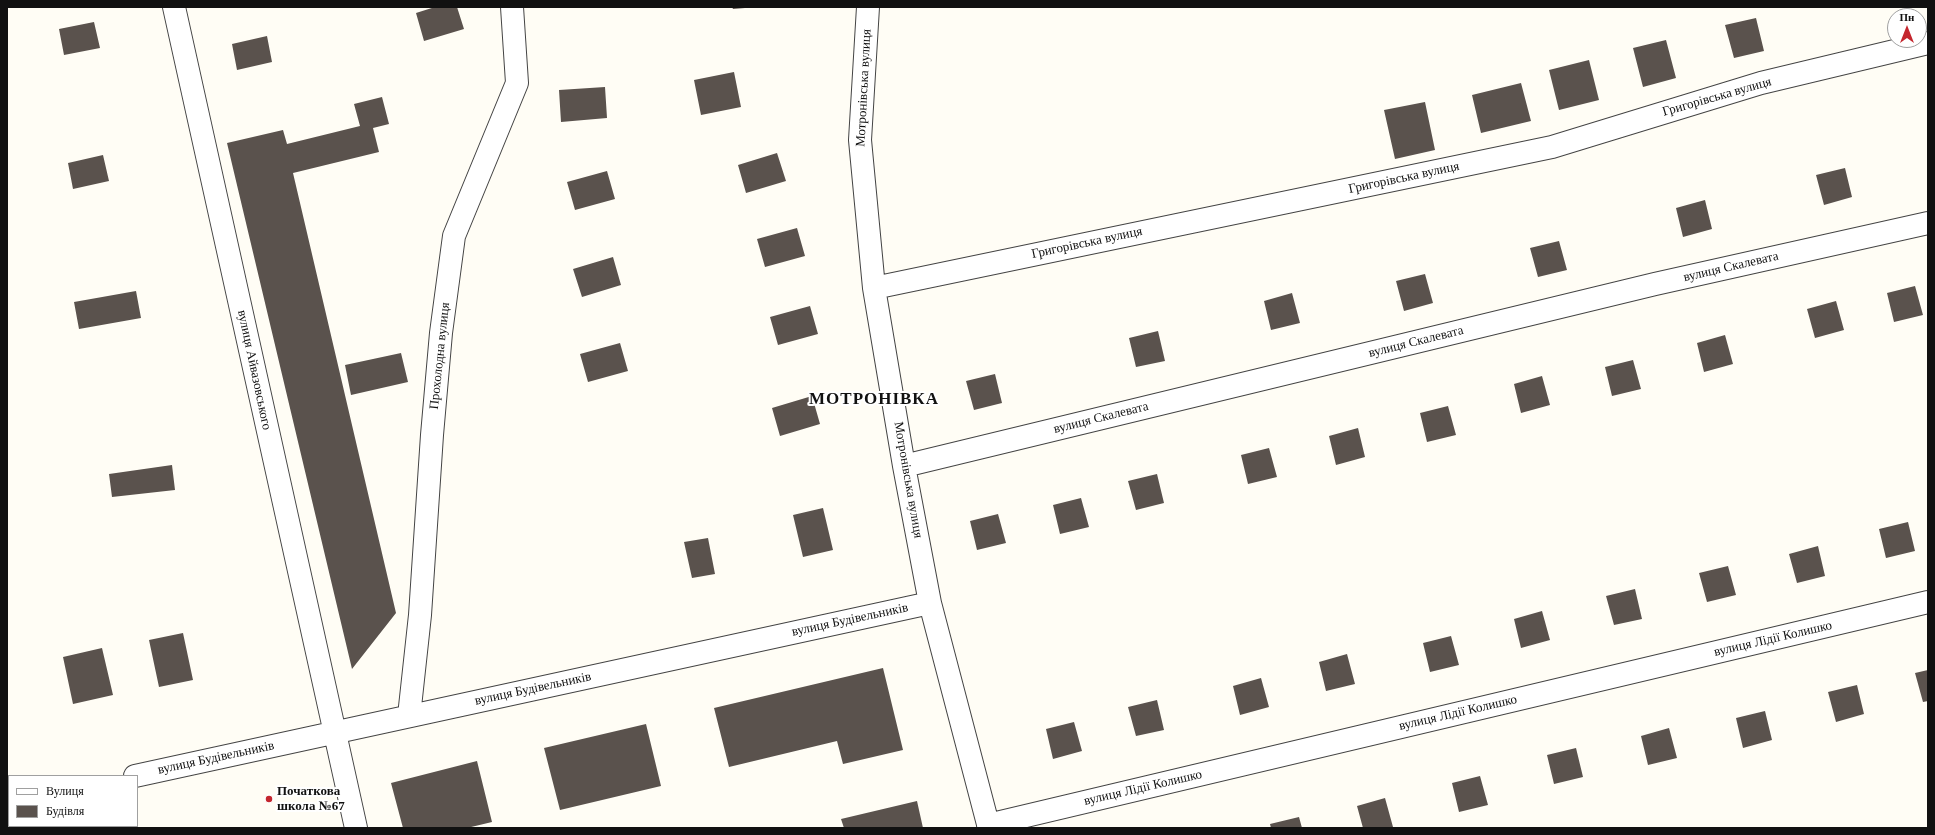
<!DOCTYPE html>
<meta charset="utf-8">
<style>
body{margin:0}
#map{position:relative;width:1935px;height:835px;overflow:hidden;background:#fffdf5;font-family:"Times New Roman",serif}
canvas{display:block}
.frame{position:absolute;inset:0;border:8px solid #111;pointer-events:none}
.legend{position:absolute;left:8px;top:775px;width:130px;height:52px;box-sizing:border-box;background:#fff;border:1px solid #a0a0a0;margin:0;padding:5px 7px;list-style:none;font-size:12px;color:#111}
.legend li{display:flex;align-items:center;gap:8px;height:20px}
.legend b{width:20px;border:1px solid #a0a0a0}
.north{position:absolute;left:1887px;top:8px;width:40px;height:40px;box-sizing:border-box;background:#fff;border:1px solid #a0a0a0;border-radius:50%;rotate:0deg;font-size:11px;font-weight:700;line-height:16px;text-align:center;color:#111}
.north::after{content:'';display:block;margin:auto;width:14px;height:18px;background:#c4262e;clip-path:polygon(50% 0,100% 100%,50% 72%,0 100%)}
</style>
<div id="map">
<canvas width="1935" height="835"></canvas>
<div class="frame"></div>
<ul class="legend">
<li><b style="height:5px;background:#fff"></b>Вулиця</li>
<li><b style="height:11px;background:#5a524d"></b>Будівля</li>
</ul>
<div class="north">Пн</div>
</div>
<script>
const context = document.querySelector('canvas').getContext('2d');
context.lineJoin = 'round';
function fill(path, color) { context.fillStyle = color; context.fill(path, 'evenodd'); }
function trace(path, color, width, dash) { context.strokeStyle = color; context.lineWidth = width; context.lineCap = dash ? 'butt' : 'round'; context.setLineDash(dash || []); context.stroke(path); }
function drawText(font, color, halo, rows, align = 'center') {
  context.font = font + ' "Times New Roman",serif'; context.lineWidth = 4; context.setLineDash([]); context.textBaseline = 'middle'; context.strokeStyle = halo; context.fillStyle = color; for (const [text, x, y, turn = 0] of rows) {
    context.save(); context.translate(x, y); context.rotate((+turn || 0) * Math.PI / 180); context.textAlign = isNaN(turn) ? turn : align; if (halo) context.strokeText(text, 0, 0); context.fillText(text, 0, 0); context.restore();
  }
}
const building = new Path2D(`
 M435 7H457L464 29 424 41 416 13Z
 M732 7H745V8L733 9Z
 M1756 18 1764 51 1734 58 1725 25Z
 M94 22 100 48 64 55 59 29Z
 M267 36 272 62 237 70 232 44Z
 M1666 40 1676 78 1643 87 1633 48Z
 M1589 60 1599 100 1559 110 1549 70Z
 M734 72 741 107 701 115 694 80Z
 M1521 83 1531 121 1481 133 1472 95Z
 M605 87 607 118 561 122 559 90Z
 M382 97 389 124 373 128 379 152 293 173 396 613 352 669 227 143 283 130 287 144 360 126 354 104Z
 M1425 102 1435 150 1395 159 1384 110Z
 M777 153 786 181 746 193 738 165Z
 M103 155 109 181 73 189 68 163Z
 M1845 168 1852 197 1824 205 1816 175Z
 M607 171 615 199 575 210 567 182Z
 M1705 200 1712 229 1683 237 1676 208Z
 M797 228 805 256 765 267 757 239Z
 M1559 241 1567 270 1538 277 1530 248Z
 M613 257 621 285 582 297 573 269Z
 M1425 274 1433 303 1404 311 1396 281Z
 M1915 286 1923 315 1894 322 1887 293Z
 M136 291 141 318 79 329 74 302Z
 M1292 293 1300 323 1271 330 1264 301Z
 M1836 301 1844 330 1815 338 1807 309Z
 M810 306 818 334 778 345 770 317Z
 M1158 331 1165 361 1136 367 1129 338Z
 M1725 335 1733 364 1704 372 1697 343Z
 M620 343 628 371 588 382 580 354Z
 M401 353 408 382 351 395 345 365Z
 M1633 360 1641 389 1612 396 1605 367Z
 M995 374 1002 403 974 410 966 381Z
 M1542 376 1550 405 1521 413 1514 384Z
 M812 396 820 424 780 436 772 408Z
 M1448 406 1456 435 1427 442 1420 413Z
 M1358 428 1365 457 1336 465 1329 436Z
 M1269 448 1277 477 1248 484 1241 455Z
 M172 465 175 490 112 497 109 474Z
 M1157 474 1164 503 1136 510 1128 481Z
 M1081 498 1089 527 1060 534 1053 505Z
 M823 508 833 550 803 557 793 515Z
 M998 514 1006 543 977 550 970 521Z
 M1908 522 1915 551 1886 558 1879 529Z
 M708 538 715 574 692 578 684 542Z
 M1818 546 1825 576 1797 583 1789 554Z
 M1728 566 1736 595 1707 602 1699 573Z
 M1635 589 1642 619 1614 625 1606 596Z
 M1542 611 1550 640 1521 648 1514 619Z
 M183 633 193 680 159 687 149 640Z
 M1451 636 1459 665 1430 672 1423 643Z
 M102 648 113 695 73 704 63 657Z
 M1347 654 1355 684 1326 691 1319 662Z
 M883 668 903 750 843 764 837 741 729 767 714 708Z
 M1928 670V701L1923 702 1915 673Z
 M1261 678 1269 707 1240 715 1233 686Z
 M1857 685 1864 714 1836 722 1828 692Z
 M1157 700 1164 730 1136 736 1128 707Z
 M1765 711 1772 740 1743 748 1736 718Z
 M1074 722 1082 751 1053 759 1046 729Z
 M646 724 661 786 560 810 544 748Z
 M1669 728 1677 758 1648 765 1641 736Z
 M1576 748 1583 777 1554 784 1547 755Z
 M477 761 492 822 467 828H403L391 783Z
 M1480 776 1488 805 1459 812 1452 783Z
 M1385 798 1393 827 1363 828 1357 806Z
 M917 801 923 828H844L841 819Z
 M1299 817 1302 828H1271L1270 824Z`);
const minor = new Path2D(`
 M174 7 356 828
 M868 7 860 140 874 288 904 466 930 603 989 828
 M874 288 1552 147 1761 83 1928 43
 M904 466 1655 284 1928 223
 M409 716 420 615 432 435 441 333 454 236 517 83 512 7
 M135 776 930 603
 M7 804H9
 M988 825 1928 602`);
const markers = [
 [269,799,4,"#c4262e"]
];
const streetNames = [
 ["Мотронівська вулиця",864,88,-87],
 ["Григорівська вулиця",1717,97,-16],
 ["Григорівська вулиця",1404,178,-12],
 ["Григорівська вулиця",1087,243,-12],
 ["вулиця Скалевата",1731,267,-13],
 ["вулиця Скалевата",1416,342,-14],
 ["Прохолодна вулиця",440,356,-84],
 ["вулиця Айвазовського",254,370,78],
 ["вулиця Скалевата",1101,418,-14],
 ["Мотронівська вулиця",908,480,80],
 ["вулиця Будівельників",850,620,-12],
 ["вулиця Лідії Колишко",1773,639,-13],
 ["вулиця Будівельників",533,689,-12],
 ["вулиця Лідії Колишко",1458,713,-13],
 ["вулиця Будівельників",216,758,-12],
 ["вулиця Лідії Колишко",1143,788,-13]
];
const poiNames = [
 ["Початкова",277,792],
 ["школа №67",277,807]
];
const districtNames = [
 ["МОТРОНІВКА",874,400]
];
fill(building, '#5a524d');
trace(minor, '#444', 24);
trace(minor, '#fff', 22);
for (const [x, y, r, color] of markers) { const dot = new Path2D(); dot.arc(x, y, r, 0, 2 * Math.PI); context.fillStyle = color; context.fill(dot); trace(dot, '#fff', 1.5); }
drawText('13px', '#111', '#fff', streetNames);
drawText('bold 13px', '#111', '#fff', poiNames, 'left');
context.letterSpacing = '1px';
drawText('bold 17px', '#111', '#fff', districtNames);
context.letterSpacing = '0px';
</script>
